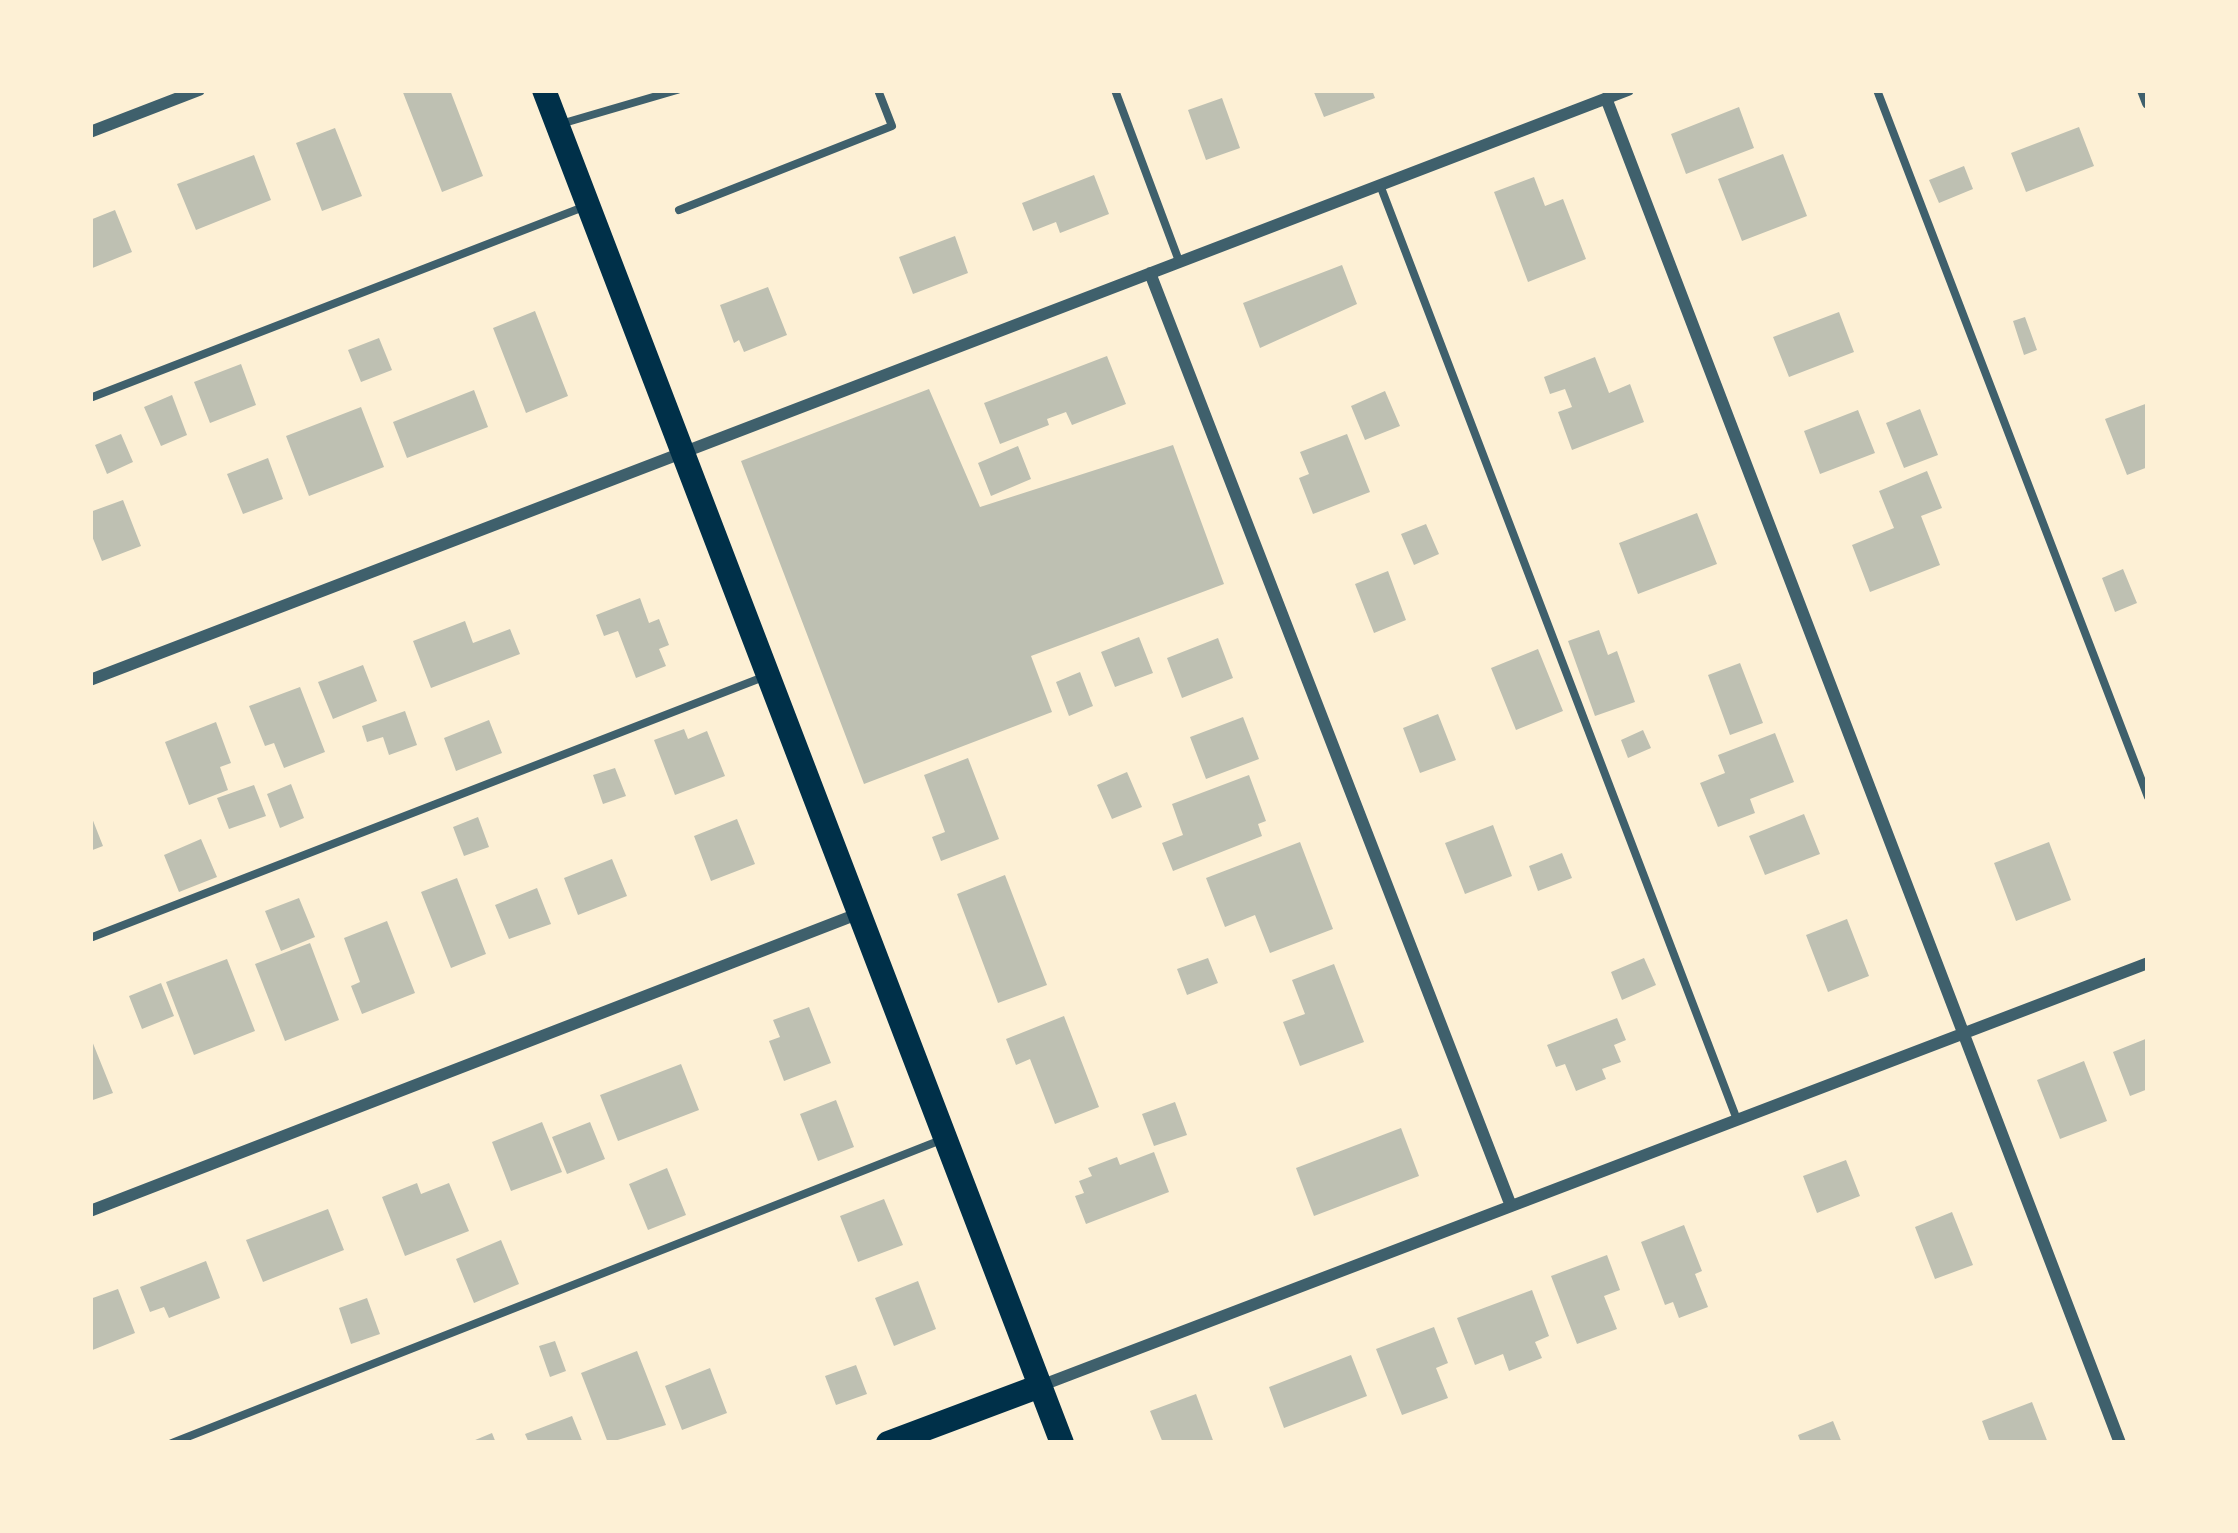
<!DOCTYPE html>
<style>
body{margin:0}
#map{position:relative;width:2238px;height:1533px;overflow:hidden;background:#fdf0d5;font-family:Quicksand,sans-serif}
canvas{display:block}
.frame{position:absolute;inset:0;border:93px solid #fdf0d5;pointer-events:none}
</style>
<div id="map">
<canvas width="2238" height="1533"></canvas>
<div class="frame"></div>
</div>
<script>
const context = document.querySelector('canvas').getContext('2d');
context.lineJoin = 'round';
function fill(path, color) { context.fillStyle = color; context.fill(path, 'evenodd'); }
function trace(path, color, width, dash) { context.strokeStyle = color; context.lineWidth = width; context.lineCap = dash ? 'butt' : 'round'; context.setLineDash(dash || []); context.stroke(path); }
const building = new Path2D(`
 M402 90H450L483 176 442 192Z
 M1313 90H1372L1375 98 1324 117Z
 M1222 98 1240 148 1206 160 1188 110Z
 M1739 107 1754 148 1686 174 1671 134Z
 M2079 127 2094 166 2026 192 2011 153Z
 M335 128 362 196 322 211 296 143Z
 M1783 154 1807 216 1742 241 1718 179Z
 M254 155 271 200 196 230 177 184Z
 M1964 166 1973 189 1939 203 1929 180Z
 M1094 175 1109 214 1060 233 1056 222 1033 231 1022 203Z
 M1534 177 1545 206 1563 199 1586 259 1528 282 1494 192Z
 M115 210 132 252 90 269V220Z
 M955 236 968 273 913 294 899 257Z
 M1342 265 1357 304 1260 348 1243 303Z
 M768 287 787 335 744 352 739 340 734 343 720 305Z
 M535 311 568 396 526 413 493 328Z
 M1839 312 1854 352 1789 377 1773 337Z
 M2025 317 2037 350 2024 355 2013 321Z
 M379 338 392 370 361 382 348 350Z
 M1107 356 1126 404 1072 425 1066 412 1047 419 1049 425 1000 444 984 403Z
 M1595 357 1609 393 1630 384 1644 422 1572 450 1558 412 1572 407 1565 389 1550 394 1544 377Z
 M241 364 256 405 210 423 194 382Z
 M929 389 980 507 1173 445 1224 584 1031 656 1052 712 864 784 741 461Z
 M474 390 488 427 407 458 393 422Z
 M1385 391 1400 426 1365 440 1351 406Z
 M172 395 187 435 161 446 144 407Z
 M2148 403V467L2127 475 2105 419Z
 M361 407 384 467 309 496 286 436Z
 M1920 409 1938 455 1904 468 1886 423Z
 M1858 410 1875 453 1820 474 1804 431Z
 M121 434 133 462 107 474 95 445Z
 M1347 434 1370 492 1313 514 1299 478 1309 474 1300 452Z
 M1018 446 1031 479 991 496 978 463Z
 M268 458 283 499 243 514 227 474Z
 M1927 471 1942 508 1921 516 1940 565 1870 592 1852 545 1894 528 1879 491Z
 M123 500 141 546 102 561 90 531V512Z
 M1697 513 1717 564 1638 594 1619 543Z
 M1426 524 1439 554 1414 565 1401 534Z
 M2123 569 2137 603 2115 612 2102 578Z
 M1388 571 1406 620 1374 633 1355 584Z
 M640 598 649 623 659 619 669 645 659 649 666 666 636 678 618 631 604 636 596 615Z
 M465 621 473 643 510 629 520 654 431 688 413 641Z
 M1599 630 1608 655 1617 651 1635 702 1595 716 1568 641Z
 M1139 637 1153 673 1115 687 1101 652Z
 M1218 638 1233 678 1182 698 1167 658Z
 M1538 649 1563 711 1516 730 1491 668Z
 M1740 663 1763 723 1730 735 1708 675Z
 M363 665 377 701 333 719 318 682Z
 M1080 672 1093 706 1069 716 1056 682Z
 M300 687 325 752 284 768 274 743 265 746 249 706Z
 M405 711 417 745 389 755 383 737 367 742 362 726Z
 M1438 714 1456 760 1420 773 1403 728Z
 M1243 717 1259 759 1206 779 1190 737Z
 M489 720 502 753 456 771 444 738Z
 M216 722 231 763 220 767 228 790 189 805 165 742Z
 M684 729 688 739 707 731 725 776 675 795 654 740Z
 M1643 730 1651 748 1628 758 1621 740Z
 M1775 733 1794 782 1750 799 1755 813 1718 827 1700 783 1725 773 1718 755Z
 M968 758 999 839 941 861 932 837 945 832 924 775Z
 M615 768 626 796 603 804 593 775Z
 M1127 772 1142 807 1112 819 1097 785Z
 M1249 775 1266 821 1258 824 1262 836 1173 871 1162 843 1183 835 1172 804Z
 M291 784 304 818 280 828 267 794Z
 M254 785 266 816 229 829 217 798Z
 M90 813 103 846 90 851Z
 M1804 814 1820 854 1765 875 1749 836Z
 M478 817 489 847 464 856 453 827Z
 M737 819 755 864 711 881 694 836Z
 M1493 825 1512 876 1465 894 1445 843Z
 M201 839 217 877 179 892 164 855Z
 M1300 842 1333 929 1270 953 1255 915 1225 927 1206 878Z
 M2049 842 2071 900 2016 921 1994 863Z
 M1562 853 1572 878 1538 891 1529 866Z
 M612 859 627 896 578 915 564 878Z
 M1005 875 1047 985 998 1003 957 894Z
 M457 878 486 954 451 968 421 892Z
 M537 888 551 924 509 939 495 905Z
 M299 898 315 937 281 951 265 911Z
 M1847 919 1869 976 1828 992 1806 935Z
 M387 921 415 993 362 1014 351 986 360 982 344 938Z
 M310 943 339 1020 285 1041 255 964Z
 M1208 958 1218 983 1187 995 1177 969Z
 M1644 958 1656 985 1622 1000 1611 972Z
 M227 959 255 1031 194 1055 166 982Z
 M1334 964 1364 1042 1300 1066 1283 1022 1305 1014 1292 980Z
 M161 983 174 1016 142 1029 129 996Z
 M809 1007 831 1063 784 1081 769 1041 780 1037 773 1020Z
 M1064 1016 1099 1107 1055 1124 1030 1059 1016 1065 1006 1039Z
 M1617 1018 1626 1040 1614 1045 1621 1062 1602 1069 1606 1079 1576 1091 1565 1064 1556 1067 1547 1045Z
 M90 1036 113 1093 90 1101Z
 M2148 1038V1089L2130 1096 2113 1052Z
 M2084 1061 2107 1121 2060 1139 2037 1080Z
 M681 1064 699 1110 618 1141 600 1095Z
 M836 1100 854 1147 818 1161 800 1114Z
 M1175 1102 1187 1135 1154 1146 1142 1114Z
 M542 1122 562 1172 511 1191 492 1142Z
 M590 1122 605 1159 567 1174 552 1137Z
 M1401 1128 1419 1176 1314 1216 1296 1168Z
 M1154 1152 1169 1192 1086 1224 1075 1196 1084 1193 1079 1181 1092 1176 1088 1168 1117 1157 1120 1165Z
 M1846 1160 1860 1196 1817 1213 1803 1176Z
 M667 1168 686 1215 648 1230 629 1184Z
 M417 1183 421 1194 449 1183 469 1231 405 1256 382 1197Z
 M884 1199 903 1245 858 1262 840 1216Z
 M328 1209 344 1250 263 1282 246 1240Z
 M1952 1212 1973 1265 1935 1279 1915 1227Z
 M1684 1225 1702 1271 1695 1274 1708 1307 1679 1318 1673 1302 1665 1305 1641 1242Z
 M501 1240 519 1284 474 1303 456 1259Z
 M1607 1255 1620 1290 1604 1296 1617 1329 1577 1344 1551 1276Z
 M206 1261 220 1298 169 1318 164 1307 150 1312 140 1287Z
 M918 1281 936 1329 894 1346 875 1298Z
 M118 1289 135 1333 90 1351V1299Z
 M1532 1290 1549 1336 1535 1342 1542 1358 1509 1371 1503 1354 1475 1365 1457 1318Z
 M367 1298 380 1334 351 1344 339 1308Z
 M1434 1327 1448 1363 1436 1368 1448 1398 1402 1415 1376 1349Z
 M555 1341 566 1371 550 1377 539 1346Z
 M637 1351 666 1425 608 1443 581 1373Z
 M1351 1355 1367 1396 1284 1428 1269 1387Z
 M856 1365 867 1394 836 1405 825 1376Z
 M710 1368 727 1413 682 1430 665 1386Z
 M1196 1394 1214 1443H1163L1150 1411Z
 M2032 1402 2048 1443H1990L1982 1421Z
 M572 1416 583 1443H529L525 1434Z
 M1833 1421 1842 1443H1801L1798 1435Z
 M492 1433 496 1443H468Z`);
const service = new Path2D(`
 M1115 90 1179 261
 M1877 90 2148 797
 M564 123 677 90
 M1380 185 1736 1117
 M679 210 892 126 878 90
 M90 398 586 206
 M90 938 766 676
 M172 1443 941 1140`);
const minor = new Path2D(`
 M2143 90 2148 103
 M1606 98 2120 1443
 M90 132 199 90
 M1150 273 1511 1206
 M90 680 1628 90
 M90 1211 860 913
 M1040 1386 2148 963`);
const secondary = new Path2D(`
 M544 90 1062 1443
 M888 1443 1040 1386`);
fill(building, '#bec0b2');
trace(service, '#3f606c', 8);
trace(minor, '#3f606c', 12);
trace(secondary, '#003049', 24);
</script>
